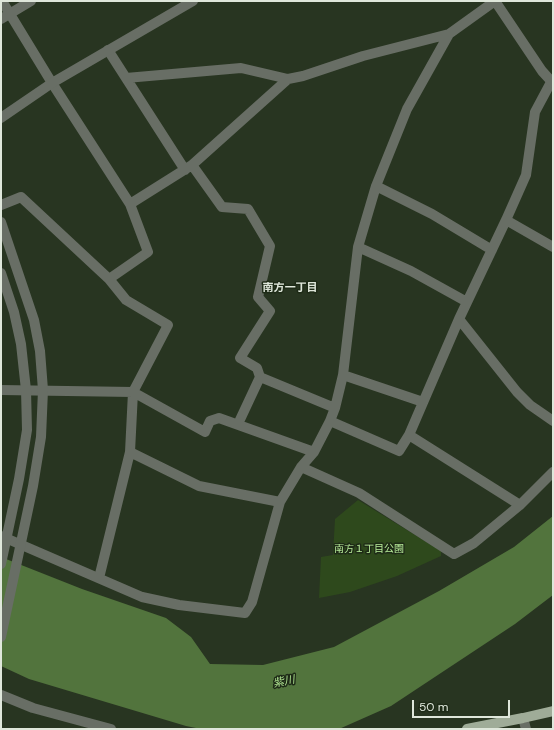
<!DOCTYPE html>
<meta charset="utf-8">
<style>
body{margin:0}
#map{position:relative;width:554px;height:730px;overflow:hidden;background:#283521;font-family:"DM Sans",sans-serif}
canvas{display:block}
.frame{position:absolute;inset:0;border:2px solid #dfe7db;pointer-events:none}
.scale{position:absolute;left:412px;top:700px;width:98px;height:18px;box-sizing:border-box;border:2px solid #dfe7db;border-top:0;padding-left:5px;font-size:12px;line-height:14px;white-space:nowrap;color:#dfe7db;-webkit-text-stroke:3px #1e2b17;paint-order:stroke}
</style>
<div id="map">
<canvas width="554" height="730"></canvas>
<div class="frame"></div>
<div class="scale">50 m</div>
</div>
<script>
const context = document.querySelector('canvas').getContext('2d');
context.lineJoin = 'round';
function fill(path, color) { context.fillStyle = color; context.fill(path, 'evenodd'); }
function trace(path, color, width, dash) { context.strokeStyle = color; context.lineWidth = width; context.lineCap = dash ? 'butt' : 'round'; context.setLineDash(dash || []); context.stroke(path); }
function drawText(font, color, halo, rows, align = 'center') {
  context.font = font + ' "DM Sans","Noto Sans JP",sans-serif'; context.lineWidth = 3; context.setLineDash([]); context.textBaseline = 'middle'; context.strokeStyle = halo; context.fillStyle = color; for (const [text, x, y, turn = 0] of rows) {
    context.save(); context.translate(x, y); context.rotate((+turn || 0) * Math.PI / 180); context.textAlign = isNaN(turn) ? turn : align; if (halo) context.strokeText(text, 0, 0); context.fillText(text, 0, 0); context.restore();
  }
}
const green = new Path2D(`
 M358 500 441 551V556L397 576 350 592 319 598 321 557 333 555 335 519Z`);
const water = new Path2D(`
 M553 516V595L515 624 391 706 339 729H201L186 726 29 679 1 666V557L82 589 166 618 191 637 210 664 263 665 334 647 439 591 514 547Z`);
const minor = new Path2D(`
 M2 1 52 83 130 204 148 252 109 279
 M1 19 31 1
 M108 50 185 170
 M126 78 241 68 288 79
 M192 165 222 207 248 209 270 246 258 297 270 311 240 358 257 368 260 377
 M376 186 432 214 492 250
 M130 204 192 165 288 79 303 76 363 56 449 34 495 1
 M1 205 21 197 109 279 126 300 168 325 133 392 130 452 99 578
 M506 220 553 247
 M358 247 411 271 467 302
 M459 319 517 392 530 405 553 421
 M343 375 423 402
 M1 390 133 392 205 432 210 421 219 418 314 452
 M330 421 399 451 409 435 459 319 506 220 526 175 535 112 551 82
 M238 424 260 377 335 408
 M409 435 520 505
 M130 452 199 486 280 502
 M301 467 359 493 454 554 474 543 520 505 553 472
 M1 536 142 597 179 605 245 613 252 602 280 502 301 467 314 452 330 421 335 408 343 375 358 247 376 186 407 109 449 34
 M1 695 33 708 111 729
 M523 718 526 729`);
const tertiary = new Path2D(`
 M495 1 542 71 553 83
 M1 118 52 83 193 1
 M1 222 34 320 40 351 43 390 41 437 33 486 1 637
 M1 273 14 312 21 344 26 390 27 430 19 479 1 564`);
const primary = new Path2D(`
 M467 729 523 718 553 711`);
const parkNames = [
 ["南方１丁目公園",369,549]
];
const neighbourhoodNames = [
 ["南方一丁目",290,288]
];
const waterNames = [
 ["紫川",284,682,-11]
];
fill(green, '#2e491c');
fill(water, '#52743d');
trace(minor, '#686e65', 10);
trace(tertiary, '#686e65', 10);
trace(primary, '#9fac98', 10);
drawText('10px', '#b8ec9a', '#1e2b17', parkNames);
drawText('bold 11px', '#dfe7db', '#1e2b17', neighbourhoodNames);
drawText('italic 11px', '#ade08f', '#1e2b17', waterNames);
</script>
